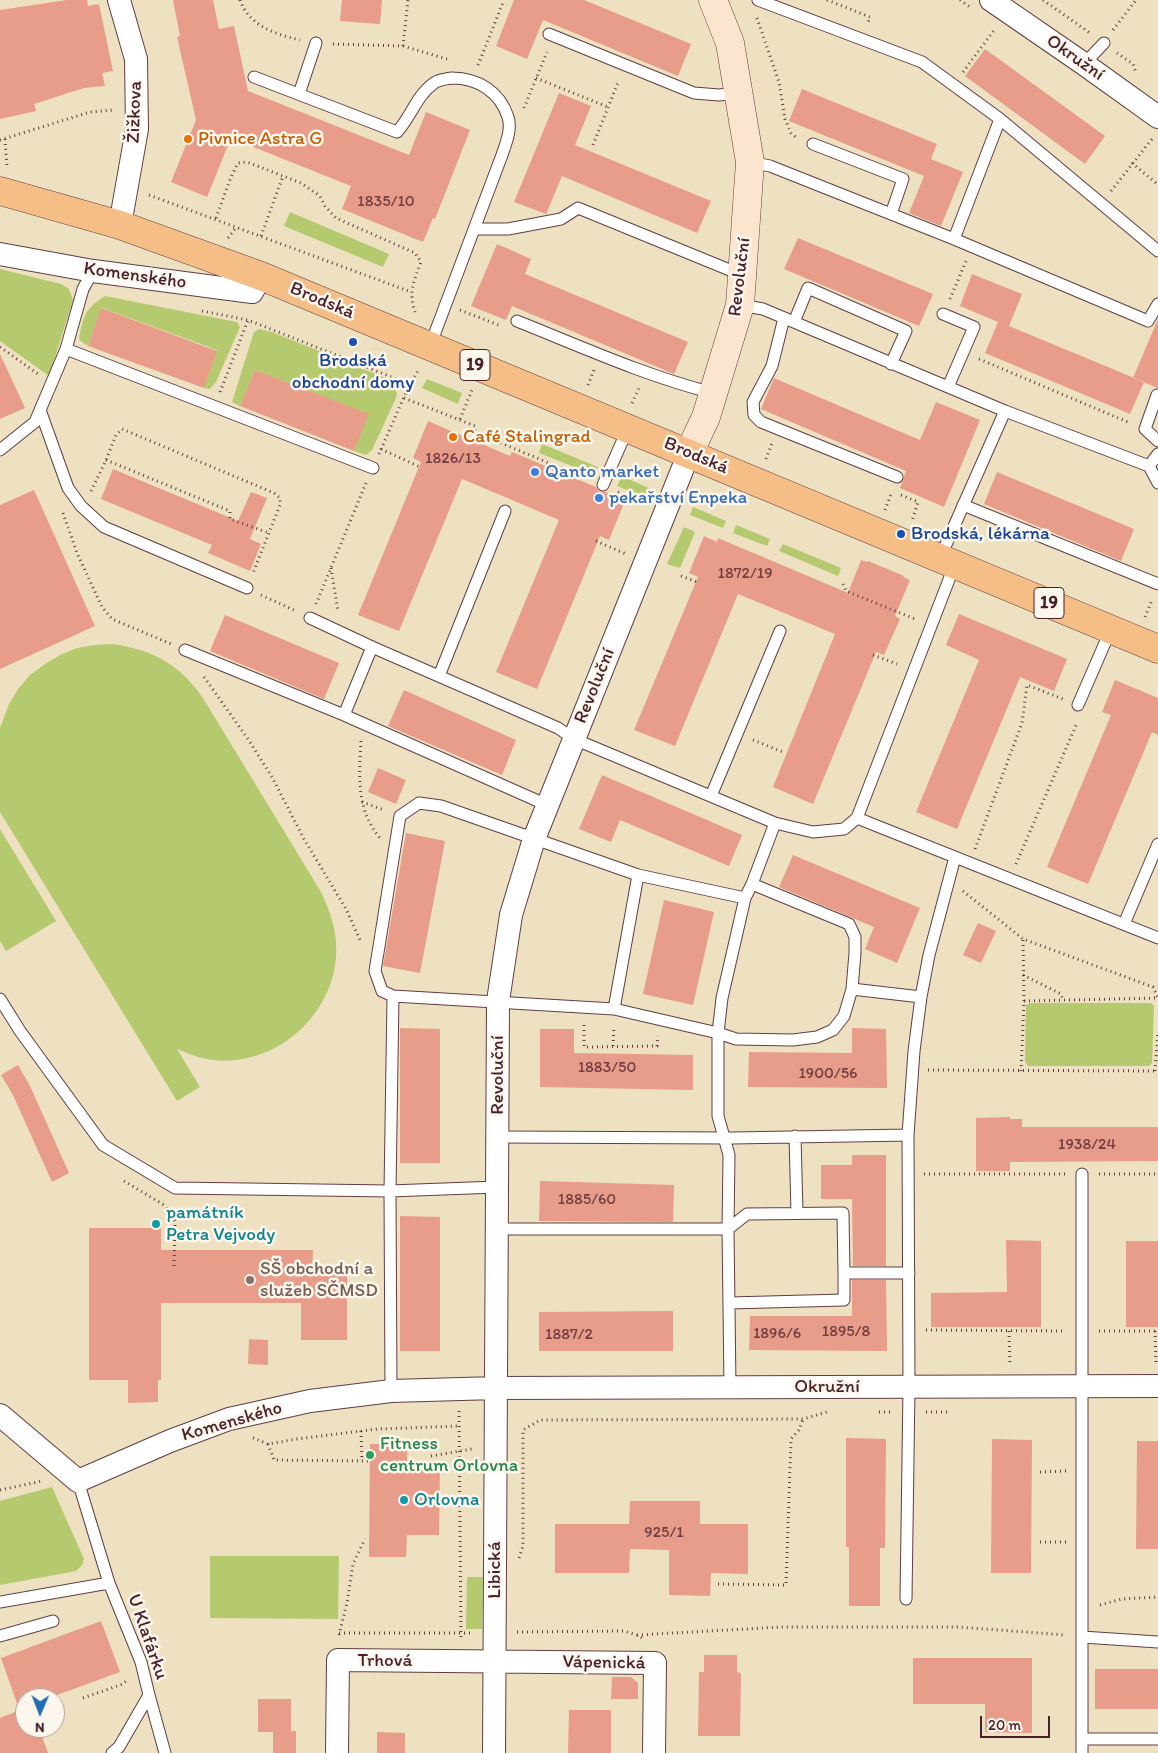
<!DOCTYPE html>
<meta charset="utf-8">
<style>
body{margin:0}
#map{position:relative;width:1158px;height:1753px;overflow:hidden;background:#ede1c1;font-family:Itim,sans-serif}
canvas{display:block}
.north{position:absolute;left:15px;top:1688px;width:50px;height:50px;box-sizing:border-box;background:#fbf7ec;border:1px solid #b4a19f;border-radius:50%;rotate:181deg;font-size:14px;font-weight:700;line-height:20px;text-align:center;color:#4a1f2b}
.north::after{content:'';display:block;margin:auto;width:18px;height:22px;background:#1f6fb2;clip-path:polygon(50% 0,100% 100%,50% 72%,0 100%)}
.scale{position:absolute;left:980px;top:1716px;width:70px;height:22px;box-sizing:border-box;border:2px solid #4a1f2b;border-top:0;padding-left:6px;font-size:15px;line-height:18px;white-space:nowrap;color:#4a1f2b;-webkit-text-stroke:4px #fbf7ec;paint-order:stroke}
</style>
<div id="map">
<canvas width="1158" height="1753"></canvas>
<div class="north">N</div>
<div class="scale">20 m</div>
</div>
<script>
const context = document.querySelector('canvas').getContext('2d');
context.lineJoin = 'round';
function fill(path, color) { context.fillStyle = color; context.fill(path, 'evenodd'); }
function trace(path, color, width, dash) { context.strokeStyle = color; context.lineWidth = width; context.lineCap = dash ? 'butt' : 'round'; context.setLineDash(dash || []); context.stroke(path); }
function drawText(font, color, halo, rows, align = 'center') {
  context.font = font + ' Itim,sans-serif'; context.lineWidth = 5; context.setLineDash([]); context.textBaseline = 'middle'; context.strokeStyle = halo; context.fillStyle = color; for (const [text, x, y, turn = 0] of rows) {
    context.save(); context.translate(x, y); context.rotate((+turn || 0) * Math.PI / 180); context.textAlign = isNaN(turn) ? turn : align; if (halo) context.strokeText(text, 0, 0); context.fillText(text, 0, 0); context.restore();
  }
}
const green = new Path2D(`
 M290 212 389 254 383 267 284 226Z
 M0 269 61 284 69 289 73 300 49 376 0 341Z
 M105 296 237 322 240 327 216 382 210 389 204 388 217 350 102 308 88 346 83 343 79 339C83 317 85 308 105 296Z
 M259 329 272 332 388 379 397 393 396 398 372 450 366 455 354 451 368 414 255 370 240 406 232 402 254 332Z
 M427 379 462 393 458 404 422 388Z
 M542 444 598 467 595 475 539 453Z
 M622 476 655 491 652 500 617 486Z
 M693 507 726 521 723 528 690 515Z
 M736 525 770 539 767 546 733 533Z
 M684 527 695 532 680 568 667 564Z
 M783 544 841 568 838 576 779 551Z
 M113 644C154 650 180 665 203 698L321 892C331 913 338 934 336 958 330 1021 270 1070 207 1059 196 1057 187 1053 177 1049L200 1087 177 1101 0 812V728L9 704 18 689 30 675 45 664 60 655 77 648 95 645Z
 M0 829 56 921 6 951 0 941Z
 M1030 1003H1151L1154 1006 1152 1063 1149 1066H1028L1025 1061 1026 1005Z
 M52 1487 84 1559 82 1565 76 1571 0 1585V1501Z
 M210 1556H339L338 1619 210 1618Z
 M467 1577H483L482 1629H466Z`);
const building = new Path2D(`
 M67 0H87L88 6 99 4 113 71 102 73 105 86 84 88 34 104 36 111 0 119V10Z
 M173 0H213L219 29 234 26 248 91 409 155 426 112 470 130 435 219 433 218 423 242 342 209 351 186 231 138 207 197 171 182 196 120 177 37 180 36Z
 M342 0H382L380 24 340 21Z
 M514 0H584L691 44 678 76 543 20 527 59 496 46Z
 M985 49 1105 136 1085 164 965 76Z
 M802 89 937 144 931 159 963 172 941 226 909 213 924 176 789 121Z
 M559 93 591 106 575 145 711 201 697 233 562 176 546 214 514 202Z
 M798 238 933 294 919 326 784 269Z
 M497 244 531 259 525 274 688 342 674 374 512 306 506 320 471 306Z
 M972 274 1022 294 1009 326 1144 382 1130 414 985 353 998 322 960 306Z
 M101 308 217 351 204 388 88 346Z
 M1158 319V388L1133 378Z
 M0 354 25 408 0 419Z
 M255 370 369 414 354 451 240 406Z
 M774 378 920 440 936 402 980 420 944 507 900 488 906 471 761 409Z
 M428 421 510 456 512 452 596 487 600 492H606L613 495 612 498 624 503 609 540 600 536 537 689 496 672 559 520 505 497 462 479 399 631 358 615 421 462 413 458Z
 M113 469 238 521 251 492 267 498 250 539 261 544 250 571 208 553 212 545 101 499Z
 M997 472 1134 529 1121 561 984 504Z
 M34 490 95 626 0 669V505Z
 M704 536 717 542 718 538 848 593 861 560 867 562 868 561 904 576 903 577 910 580 895 616 900 619 884 655 876 652 813 804 773 787 835 634 738 594 675 746 634 730 698 577 689 573Z
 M959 614 1067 659 1054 691 1020 677 957 829 916 812 979 660 946 645Z
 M225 615 339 663 324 699 210 651Z
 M1115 680 1158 698V735L1152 732 1088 884 1047 867 1111 715 1102 712Z
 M404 690 516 740 502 775 388 726Z
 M378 768 406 780 396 804 368 792Z
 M602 775 742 835 729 866 620 820 611 842 579 829Z
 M406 833 445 841 420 973 383 966Z
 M793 855 920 908 897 963 865 949 874 927 779 887Z
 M664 900 714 912 693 1005 643 994Z
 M978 923 996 931 981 963 963 955Z
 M400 1028 440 1029V1163H400Z
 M852 1028 886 1029 887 1088 748 1087 749 1052 852 1053Z
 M540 1029H574V1053L693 1055V1090L540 1087Z
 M18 1065 30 1086 69 1173 52 1182 13 1095 1 1075Z
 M1010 1117V1119H1022V1127H1158V1161L1010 1162V1171H976V1118Z
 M852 1155H886V1266H853L852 1199H821V1165H852Z
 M540 1181 674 1185 673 1222 539 1221Z
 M400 1216 440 1217V1351H400Z
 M89 1228H161V1250H313L312 1270H347V1340H301V1303H161V1380H158V1402L128 1403V1380H89Z
 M1006 1240 1041 1241V1327H931V1293L1007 1292Z
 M1126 1241H1158V1327H1126Z
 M852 1280H886L887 1351 749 1350 750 1316H852Z
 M673 1311V1351H539V1312Z
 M249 1339 268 1340V1365L248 1364Z
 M846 1438 886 1439 885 1548H880V1606H849V1547H846Z
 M992 1439 1032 1440 1031 1573H991Z
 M1137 1441H1158V1549H1136Z
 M370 1444H407V1462H440L439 1535H407L406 1557H369Z
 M630 1501H700V1524H748V1574L711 1573 710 1596 669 1595V1550L630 1549 629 1573H555V1524H629Z
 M101 1621 120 1672 49 1698H25V1707L19 1709 1 1658Z
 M704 1655H737V1672L741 1673 740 1736H698L699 1672H704Z
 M913 1658H1032V1733L985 1732V1704H913Z
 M1095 1669H1158V1709H1095Z
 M612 1677H631L638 1683V1699H611Z
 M258 1699H291V1731H296V1753H273V1732H258Z
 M25 1708V1728H39L48 1753H0V1718Z
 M569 1710H611V1753H568Z
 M377 1732 405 1733V1753H377Z`);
const path = new Path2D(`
 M240 0C249 26 275 34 300 40
 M827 0 870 17 867 25
 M960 0 970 7
 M1043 0 1090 33
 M757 18 779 82 785 119 791 133 797 138
 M1113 30 1136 0
 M333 44 403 46 450 60
 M403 46 408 0
 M1117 53 1133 64 1136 73
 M478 65 504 0
 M963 72 995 29
 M536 78 608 107
 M524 108 547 52
 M5 139 7 168
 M0 140 90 112 114 110
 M593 145 619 80
 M1132 163 1156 183
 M1111 191 1152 139
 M149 195 411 292
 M216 218 231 177 238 163 247 162 301 183 320 196 325 206 336 218 415 253 421 262C414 281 408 292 415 312
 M261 236 283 176
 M228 238 237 226
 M950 299 966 261
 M460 310 501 326
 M202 311 248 320 399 380 407 390
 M0 347 38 374
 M979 359 1130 423
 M588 385 594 370
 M220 392 248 320
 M404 398 475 426V432L587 479
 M632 403 640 386
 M460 419 472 390
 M381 449 420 467
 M379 454 407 390 419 369
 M766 459 772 443
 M106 460 230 511V519L269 533
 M91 491 106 460 116 435 122 429 274 493 280 498V505L253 573
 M618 492 644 504
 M901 495 918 502 912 521
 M885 510 892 492
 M63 513 77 553 102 607 112 619 171 644
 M596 541 626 554
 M331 568 338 611
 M681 576 697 582
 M843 584 846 591 915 619
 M261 595 296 611
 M316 604 366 483
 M1145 617 1152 600
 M873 655 897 664
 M204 677 248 739 272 777 304 839 346 909 361 942
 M753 740 783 752
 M361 741C359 775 356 810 380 838
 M362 802 384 810
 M975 849 1022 723 1027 685 1063 699
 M1016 864 1077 723
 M963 891 1023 939 1153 987 1158 998
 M1023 975 1061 994 1063 1000
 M1024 1001 1158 998
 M584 1025V1047L657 1046 658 1036
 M613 1046 614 1026
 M928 1070 1158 1071
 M1021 1071 1024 1001 1023 939
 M1155 1071 1158 1032
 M924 1174H1065
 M1099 1174H1158
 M124 1181 164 1205 175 1221 174 1267
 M926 1330 1065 1331
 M1009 1331 1010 1364
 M1099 1331H1158
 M1155 1331 1156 1363
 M459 1411 461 1640
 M879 1412H892
 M926 1412H950
 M361 1431 362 1461
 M253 1438 268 1444 297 1439 377 1429 460 1426
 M268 1444 274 1460 370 1461
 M431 1456 472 1449
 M1040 1472 1066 1471
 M0 1490 42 1481
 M1040 1542H1066
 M519 1558 523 1546V1430L540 1420 803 1419 827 1412
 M718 1584 786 1585 791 1439 799 1430 803 1419
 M1100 1605 1122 1599 1158 1597
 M517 1632 623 1631 637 1635 644 1639
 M339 1633H473
 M339 1635 347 1603 353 1564 365 1539
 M637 1635 782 1627H958L1066 1635
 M83 1698 123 1684 127 1680`);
const lane = new Path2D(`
 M758 0 922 62 1000 119 1158 251
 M549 34 694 93 719 95 738 93
 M1084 64 1104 43
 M254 77 397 132C411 117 416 96 434 83 440 79 446 79 452 78 478 78 500 92 508 117 512 129 506 143 502 155L430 346
 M299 94 316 43
 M813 144 903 179 891 214
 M750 162 770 166 954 239 1148 321 1158 304
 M474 229H508L561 219 578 208 742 275
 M954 239 1000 119
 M740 305 763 309 1005 411 1149 466 1158 483
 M943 314 974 327 948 387
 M784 318 772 366 753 402 754 415 761 422 897 477
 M517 321C582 347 646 376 713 393
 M794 322 808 288 906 331 891 364
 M66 349 373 468
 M1157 395 1145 429 1158 441
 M40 410 68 488 81 506 104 527 247 588
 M0 450 35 422 66 349 83 289 93 271
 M1149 466 1158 454
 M603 485 628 428
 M963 505 1158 584
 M940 558 1005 411
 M310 618 372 647 558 728 574 739 775 823 752 884 745 898 722 998 718 1033V1116L729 1155 728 1229 730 1387
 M185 650 344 715 547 805
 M439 676 505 511
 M1078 705 1111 629
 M344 715 372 647
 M711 796 780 631
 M857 818 1158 938
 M775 823 813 832 844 829 857 818 955 564
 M745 898 638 875 441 806 419 803 400 816 375 971 382 991 393 996 614 1009 718 1033 736 1039 793 1040 817 1037 833 1030 844 1016 852 989 855 953V937L849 924 752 884
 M1124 924 1158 844
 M852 989 921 997
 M0 999 20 1031 103 1145 175 1188 390 1191 497 1187
 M614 1009 638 875
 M795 1136 797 1213
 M497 1137 732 1138 908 1135
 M497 1229H728L747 1214 843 1213 844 1273
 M729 1303 844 1300V1273H909
 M391 1391 390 1191 393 996
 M109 1583 141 1662 149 1695 119 1747 112 1753
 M906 1599 909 1387 908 1135 914 1051 921 997 929 955 955 857
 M0 1602 109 1583 78 1481
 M0 1636 53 1621
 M1082 1637 1158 1642
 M149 1695 165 1753
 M1082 1739H1158
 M1082 1753V1174`);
const street = new Path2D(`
 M119 0 136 59 137 129 120 225
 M991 0 1084 64 1158 117
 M0 254 93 271 252 292 261 276
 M0 1415 78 1481 170 1441 229 1419 310 1401 391 1391 496 1388 1158 1386
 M337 1753 338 1660 655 1663 654 1753
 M494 1753 498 1001 511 915 534 839 689 453`);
const secondary = new Path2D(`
 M689 453 706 417 740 305 750 162 730 43 713 0`);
const primary = new Path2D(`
 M0 191 120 225 261 276 1158 649`);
const markers = [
 [188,139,5,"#e8710a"],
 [353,342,5,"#1a4fb4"],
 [453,437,5,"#e8710a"],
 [535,472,5,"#3f7fe0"],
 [599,498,5,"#3f7fe0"],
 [901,534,5,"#1a4fb4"],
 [156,1224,5,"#0f9aa8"],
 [250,1280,5,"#8d6e63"],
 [370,1455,5,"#2e9e5b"],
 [404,1500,5,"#0f9aa8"]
];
const numberNames = [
 ["1835/10",386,202],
 ["1826/13",453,459],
 ["1872/19",745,574],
 ["1883/50",607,1068],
 ["1900/56",828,1074],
 ["1938/24",1087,1145],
 ["1885/60",587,1200],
 ["1895/8",846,1332],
 ["1896/6",777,1334],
 ["1887/2",569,1335],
 ["925/1",664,1533]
];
const shields = [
 [475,365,30],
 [1049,603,30]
];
const shieldNames = [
 ["19",475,365],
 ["19",1049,603]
];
const streetNames = [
 ["Okružní",1075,58,35],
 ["Žižkova",135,112,-88],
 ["Komenského",135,276,8],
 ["Revoluční",740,277,-83],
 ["Brodská",322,301,23],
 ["Brodská",696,456,23],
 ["Revoluční",595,686,-68],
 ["Revoluční",498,1075,-90],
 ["Okružní",827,1387],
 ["Komenského",232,1422,-16],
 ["Libická",495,1570,-90],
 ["U Klafárku",147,1637,71],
 ["Trhová",385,1661],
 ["Vápenická",604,1663,1]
];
const foodNames = [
 ["Pivnice Astra G",198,139],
 ["Café Stalingrad",463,437]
];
const transitNames = [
 ["Brodská",353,361],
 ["obchodní domy",353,383],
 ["Brodská, lékárna",911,534,"left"]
];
const shopNames = [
 ["Qanto market",545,472],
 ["pekařství Enpeka",609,498]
];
const cultureNames = [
 ["památník",166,1213],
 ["Petra Vejvody",166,1235],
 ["Orlovna",414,1500]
];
const educationNames = [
 ["SŠ obchodní a",260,1269],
 ["služeb SČMSD",260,1291]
];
const leisureNames = [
 ["Fitness",380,1444],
 ["centrum Orlovna",380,1466]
];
fill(green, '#b5ca6e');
fill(building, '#e89c8a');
trace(lane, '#623c42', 13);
trace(street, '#623c42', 24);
trace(secondary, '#623c42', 29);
trace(primary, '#623c42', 29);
trace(path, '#623c42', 3, [1, 4]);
trace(lane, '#fff', 11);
trace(street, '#fff', 22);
trace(secondary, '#fbe5cf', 28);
trace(primary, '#f6be87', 28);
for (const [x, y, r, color] of markers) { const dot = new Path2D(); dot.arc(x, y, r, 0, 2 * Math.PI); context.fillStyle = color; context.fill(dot); trace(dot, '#fbf7ec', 2); }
drawText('16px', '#723e43', null, numberNames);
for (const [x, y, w] of shields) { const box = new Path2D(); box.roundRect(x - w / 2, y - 15.5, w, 31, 4); context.fillStyle = '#fbf7ec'; context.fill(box); trace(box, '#4a1f2b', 1); }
drawText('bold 18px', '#4a1f2b', null, shieldNames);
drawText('19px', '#4a1f2b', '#fbf7ec', streetNames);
drawText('19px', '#c56008', '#fbf7ec', foodNames, 'left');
drawText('19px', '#164399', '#fbf7ec', transitNames);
drawText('19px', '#366cbe', '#fbf7ec', shopNames, 'left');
drawText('19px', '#0d838f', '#fbf7ec', cultureNames, 'left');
drawText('19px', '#785e54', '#fbf7ec', educationNames, 'left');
drawText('19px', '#27864d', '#fbf7ec', leisureNames, 'left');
</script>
